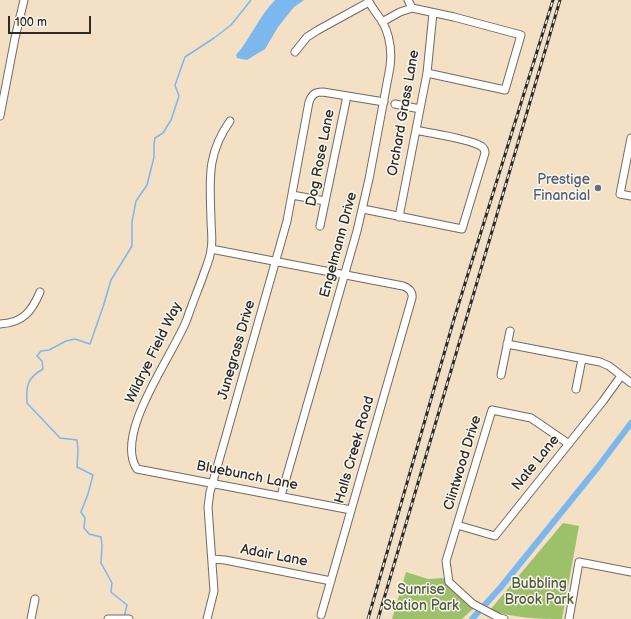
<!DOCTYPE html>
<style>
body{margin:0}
#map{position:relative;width:631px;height:619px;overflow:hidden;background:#f3e0c5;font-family:"Balsamiq Sans",sans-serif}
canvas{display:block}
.scale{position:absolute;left:8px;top:16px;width:83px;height:18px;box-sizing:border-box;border:2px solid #2b2b2b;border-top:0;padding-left:5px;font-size:12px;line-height:14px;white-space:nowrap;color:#2b2b2b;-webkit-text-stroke:3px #fbf7ec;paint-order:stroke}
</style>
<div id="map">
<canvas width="631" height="619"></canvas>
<div class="scale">100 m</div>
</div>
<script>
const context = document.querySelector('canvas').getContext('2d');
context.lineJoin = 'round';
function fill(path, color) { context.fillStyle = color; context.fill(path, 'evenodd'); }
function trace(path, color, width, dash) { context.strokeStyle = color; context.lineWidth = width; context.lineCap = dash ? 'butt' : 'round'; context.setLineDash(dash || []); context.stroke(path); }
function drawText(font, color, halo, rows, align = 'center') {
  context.font = font + ' "Balsamiq Sans",sans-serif'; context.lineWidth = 3; context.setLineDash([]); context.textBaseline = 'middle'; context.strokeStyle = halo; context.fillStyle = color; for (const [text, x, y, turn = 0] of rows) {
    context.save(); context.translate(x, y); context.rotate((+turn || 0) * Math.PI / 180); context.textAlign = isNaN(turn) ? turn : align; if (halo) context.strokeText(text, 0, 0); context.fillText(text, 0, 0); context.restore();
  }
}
const green = new Path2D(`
 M563 523 579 526 562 619C537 619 513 618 490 610Z
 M406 572 428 579 443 578 448 585 475 607 462 619H392Z`);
const water = new Path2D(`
 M275 0H304L294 7 278 27 265 49 247 60 237 58 236 55C251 38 259 16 275 0Z`);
const stream = new Path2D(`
 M124 617 127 605 111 592 112 583 101 563 102 545 101 537 89 534 84 528 85 518 81 512 88 494 93 475 77 467 78 450 77 440 60 438 27 403C26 386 27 378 43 369L42 361 37 356 41 351 49 350 66 341 75 339 90 344 103 307 111 280 132 246V222L136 201 147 185 154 157V144L155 138 163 133 171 120 179 96 175 85 185 57 214 38 231 25 251 0`);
const canal = new Path2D(`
 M472 619 501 587 598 467 631 423`);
const minor = new Path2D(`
 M408 0 412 8
 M382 22 400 12 412 8 454 17 521 35 505 90 427 73
 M295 52 307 37 318 30 369 2
 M395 104 420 109
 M0 116 15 38 24 0
 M230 121C206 155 210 180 211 220 211 229 213 240 211 250 210 259 206 267 203 276 198 290 192 304 187 319 174 354 113 434 137 469L351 510
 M631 138 620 194 631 196
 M292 195 325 201
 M363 209 462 229 485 153C485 150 484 148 481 146 466 138 433 134 416 130
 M399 217 427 73 433 13
 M320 226 347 96
 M211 249 403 286C409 288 413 292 412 298L321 615
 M0 324C23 323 32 311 40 292
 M507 344 600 362 609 366 631 383
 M501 375 510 331
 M576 389 582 359
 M281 496 357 231 369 179 390 67C392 51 390 35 382 21 377 14 372 8 368 0
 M457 525 495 536 603 401 621 376
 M212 559 225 560 331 581
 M31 619 35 599
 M108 619H129
 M207 619 214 591 208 507 210 492 287 221 309 102C312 94 315 92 323 92L384 102
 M504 619 500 618 473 604 449 582 446 561 492 410 531 418 569 444
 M569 619 579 562 631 572`);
const rail = new Path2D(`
 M368 619 454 319 553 0
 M378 619 560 0`);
const markers = [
 [598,188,4,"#5c6f8a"]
];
const streetNames = [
 ["Orchard Grass Lane",404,113,-80],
 ["Dog Rose Lane",321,158,-79],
 ["Engelmann Drive",339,245,-75],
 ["Junegrass Drive",237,350,-74],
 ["Wildrye Field Way",154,353,-64],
 ["Halls Creek Road",355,450,-74],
 ["Clintwood Drive",463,463,-73],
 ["Nate Lane",536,463,-51],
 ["Bluebunch Lane",247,476,11],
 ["Adair Lane",274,556,11]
];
const serviceNames = [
 ["Prestige",590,180],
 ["Financial",590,196]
];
const parkNames = [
 ["Bubbling",539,584],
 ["Brook Park",539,600],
 ["Sunrise",421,590],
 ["Station Park",421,606]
];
fill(green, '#9dc16b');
fill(water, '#7cb7ee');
trace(stream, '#7cb7ee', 1.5);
trace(canal, '#7cb7ee', 6);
trace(minor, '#716a61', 9);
trace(minor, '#fff', 7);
trace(rail, '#2b2b2b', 3);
trace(rail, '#fbf7ec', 1.5, [4.5]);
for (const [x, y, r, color] of markers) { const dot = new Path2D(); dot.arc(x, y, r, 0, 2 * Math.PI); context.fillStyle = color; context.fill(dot); trace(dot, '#fbf7ec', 1.5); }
drawText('14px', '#2b2b2b', '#fbf7ec', streetNames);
drawText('14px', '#4e5e75', '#fbf7ec', serviceNames, 'right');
drawText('14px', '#4d583e', '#fbf7ec', parkNames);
</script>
